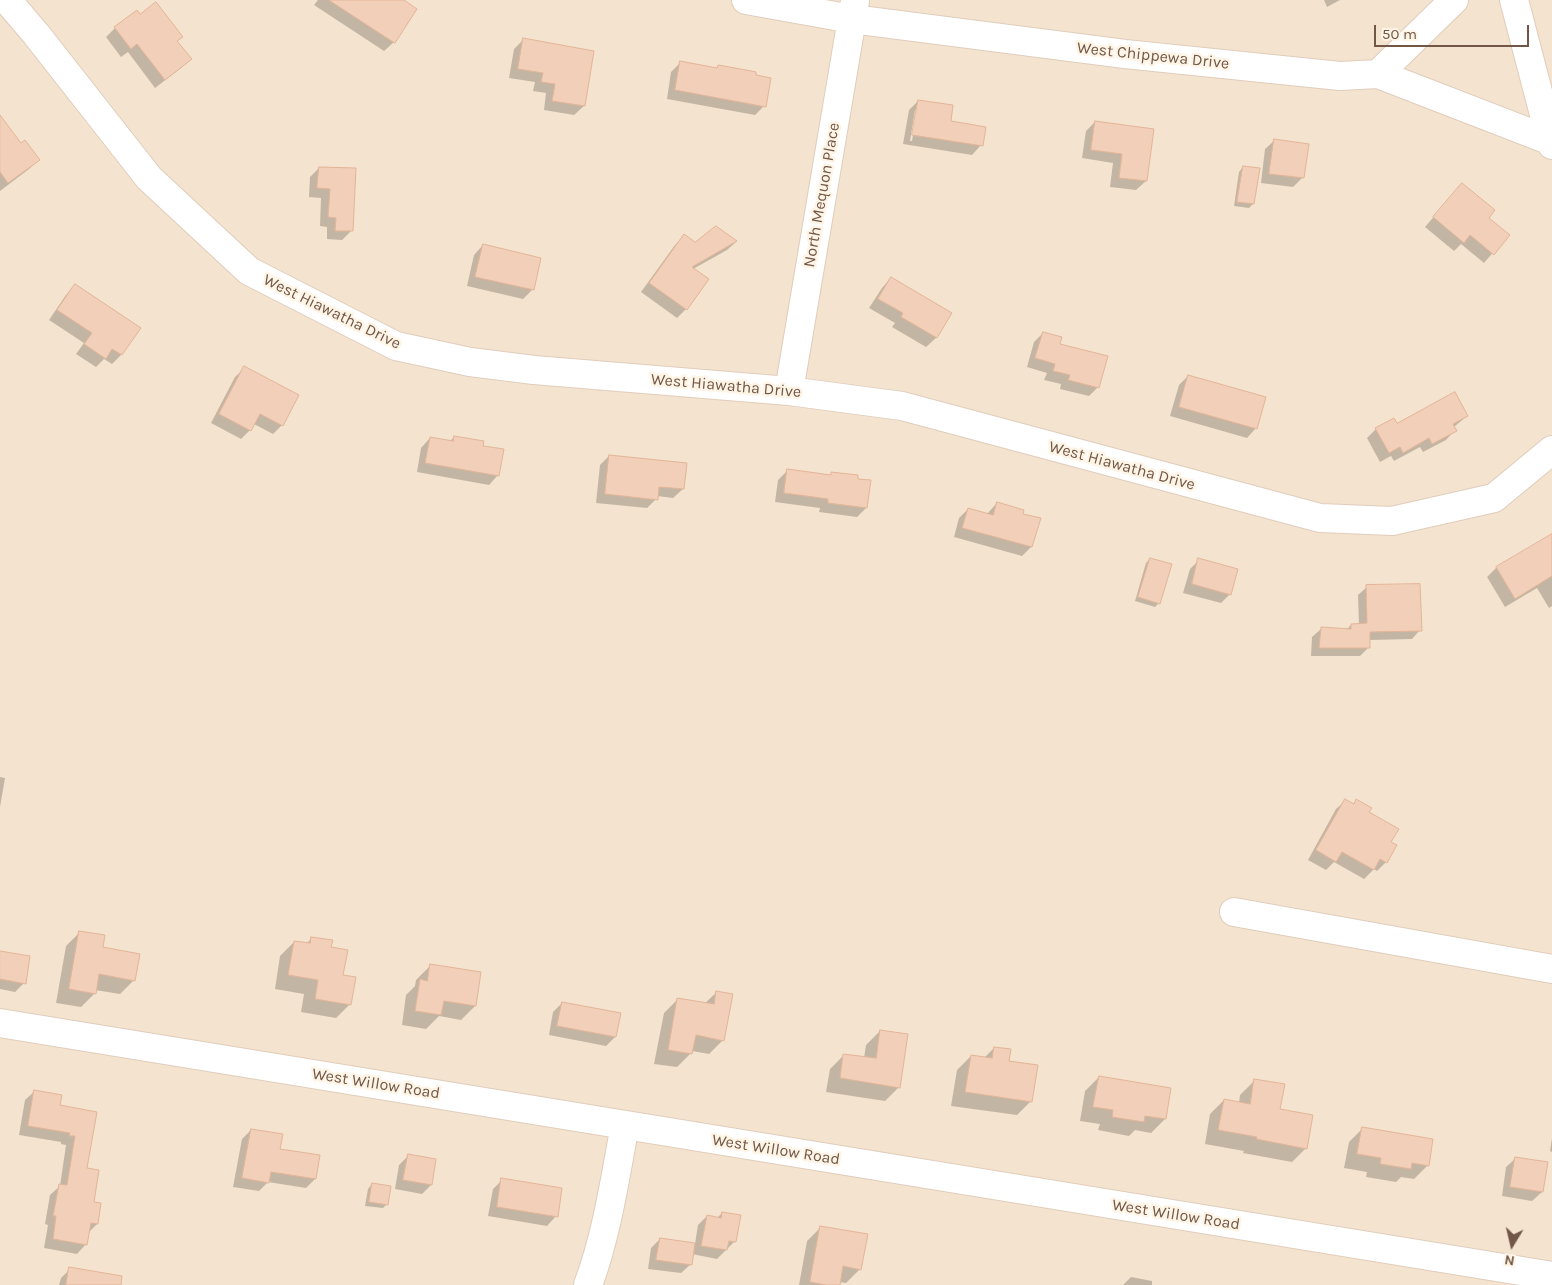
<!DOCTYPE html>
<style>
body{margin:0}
#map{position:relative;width:1552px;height:1285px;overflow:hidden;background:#fcf1e0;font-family:Karla,sans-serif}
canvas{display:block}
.north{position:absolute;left:1487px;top:1220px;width:50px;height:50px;-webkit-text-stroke:4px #fff5e6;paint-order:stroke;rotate:189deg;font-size:14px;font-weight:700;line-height:20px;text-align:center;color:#725748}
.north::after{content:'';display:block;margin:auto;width:18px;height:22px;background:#725748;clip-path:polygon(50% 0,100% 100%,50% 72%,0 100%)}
.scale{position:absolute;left:1374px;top:25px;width:155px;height:22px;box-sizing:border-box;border:2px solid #725748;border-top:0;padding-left:6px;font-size:15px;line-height:18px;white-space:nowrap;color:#725748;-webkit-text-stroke:4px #fff5e6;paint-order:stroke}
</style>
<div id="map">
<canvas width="1552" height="1285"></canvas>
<div class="north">N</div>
<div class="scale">50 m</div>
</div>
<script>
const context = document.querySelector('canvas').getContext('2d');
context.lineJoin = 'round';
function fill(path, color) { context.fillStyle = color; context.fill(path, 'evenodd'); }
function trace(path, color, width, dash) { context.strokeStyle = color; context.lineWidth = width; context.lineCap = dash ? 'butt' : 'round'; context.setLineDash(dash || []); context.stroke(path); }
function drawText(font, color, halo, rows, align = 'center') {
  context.font = font + ' Karla,sans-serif'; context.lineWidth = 5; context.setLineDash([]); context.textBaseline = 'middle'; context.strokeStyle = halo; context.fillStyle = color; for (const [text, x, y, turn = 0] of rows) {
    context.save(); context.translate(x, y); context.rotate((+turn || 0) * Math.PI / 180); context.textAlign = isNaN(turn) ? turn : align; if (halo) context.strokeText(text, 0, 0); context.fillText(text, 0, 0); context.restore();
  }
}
const residential = new Path2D(`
 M0 0H1552V1285H0Z`);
const shadow = new Path2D(`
 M318 0H402L394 42 384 51 314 5Z
 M1324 0H1340L1327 7Z
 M115 28 176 42 190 59 181 68 155 88 128 52 121 57 106 37Z
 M523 40 593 52 584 106 574 115 544 110 546 93 533 91 535 82 509 78 514 49Z
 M680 63 764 106 755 115 667 99 671 72Z
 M918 101 949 122 981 145 972 155 903 144 909 110ZM915 110H917L912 141H910Z
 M0 117 21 145 38 160 29 169 0 191Z
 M1095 122 1152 130 1146 181 1136 190 1110 187 1113 163 1082 158 1086 131Z
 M1275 140 1307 145 1302 178 1293 187 1261 183 1265 149Z
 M1243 167 1253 204 1249 208 1234 206 1239 172Z
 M319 168 354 170 351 231 342 240 327 239V227L320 226 321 198 309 197 310 177Z
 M1462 184 1487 218 1508 235 1484 263 1461 244 1454 251 1425 227Z
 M684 236 695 243 736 242 727 250 693 269 686 309 677 318 641 292 675 245Z
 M483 245 540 259 532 290 523 299 467 286 474 255Z
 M891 278 950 314 936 338 926 347 892 327 895 323 869 308 882 288Z
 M75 286 139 328 121 355 112 364 104 359 96 367 76 354 84 343 49 320 66 295Z
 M1043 333 1059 345 1098 387 1089 396 1060 389 1061 384 1044 380 1047 373 1027 367 1034 342Z
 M245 368 282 425 273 434 254 424 250 430 241 439 211 423 235 377Z
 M1188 376 1256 428 1247 438 1170 416 1179 385Z
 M1467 416 1454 427 1455 430 1446 440 1423 452 1420 447 1394 461 1391 456 1380 462 1367 438 1376 429Z
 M454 437 481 447 498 475 489 485 417 472 421 448 430 438 449 442Z
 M609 456 683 489 673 498 657 496 656 499 647 508 596 503 600 465Z
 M787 471 829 476 832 473 866 508 857 517 819 512 820 508 775 502 778 480Z
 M997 503 1021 514 1031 547 1022 556 954 537 959 518 968 509 987 514Z
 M1552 535V606L1549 608 1537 588 1505 607 1487 577 1496 568Z
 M1150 559 1159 603 1155 607 1135 601 1146 563Z
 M1199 560 1230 594 1221 603 1183 593 1190 569Z
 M1367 587 1420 630 1412 639 1369 640V647L1360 656H1311L1312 637 1321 629 1346 630 1351 625H1359L1358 595Z
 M0 777 5 778 0 807Z
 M1346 800 1353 804 1357 801 1390 843 1386 862 1377 871 1374 869 1364 879 1334 862 1326 870 1308 860 1336 809Z
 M80 932 102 948 134 980 120 994 95 990V993L81 1007 56 1003 66 946Z
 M312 938 330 948 342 976 350 1004 336 1018 301 1012 304 994 275 989 280 956 294 942 306 944Z
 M0 952 24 983 15 992 0 989Z
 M430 966 475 1006 461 1020 439 1016 426 1029 402 1025 406 995 415 986 416 980Z
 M717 992 723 1040 709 1054 692 1051 691 1053 677 1067 654 1064 664 1013 678 999 704 1004Z
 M562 1003 615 1037 606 1046 549 1035 553 1012Z
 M880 1031 899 1087 885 1101 826 1092 830 1069 844 1055 864 1058 866 1045Z
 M994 1048 1008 1062 1031 1101 1017 1115 951 1106 957 1070 971 1056 984 1058Z
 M1099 1077 1165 1119 1151 1133 1135 1130 1129 1136 1098 1130 1100 1124 1080 1121 1085 1091Z
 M1254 1081 1279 1110 1306 1148 1292 1162 1243 1153 1244 1151 1205 1144 1210 1114 1224 1100 1239 1103 1240 1095Z
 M35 1091 59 1106 95 1113 86 1169 97 1224 88 1233 86 1244 77 1254 44 1248 48 1225 45 1224 50 1195 60 1186 66 1145 61 1144V1142L19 1135 25 1100Z
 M1363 1128 1428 1165 1414 1179 1401 1177 1396 1182 1366 1177 1367 1172 1344 1168 1349 1142Z
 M251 1130 279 1150 315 1179 306 1188 268 1182 259 1191 233 1187 242 1139Z
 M1552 1138V1152L1550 1151Z
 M408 1156 431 1185 422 1194 395 1189 399 1165Z
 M1516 1158 1542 1192 1532 1201 1502 1196 1506 1167Z
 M502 1180 556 1216 547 1226 488 1216 493 1189Z
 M372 1184 387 1204 383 1208 365 1206 368 1189Z
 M722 1213 735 1241 717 1259 692 1254 691 1264 681 1273 648 1269 651 1248 660 1239 695 1244 698 1225 707 1216 717 1218Z
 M821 1227 860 1269 846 1283 839 1282 838 1285H799L807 1241Z
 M70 1269 95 1285H59L61 1278Z
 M1131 1277 1152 1281V1285H1123Z`);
const building = new Path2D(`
 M329 0H404L417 9 395 43Z
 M156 2 183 37 177 41 192 59 165 80 137 44 131 49 114 27 137 10 140 14Z
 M523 38 594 51 585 106 552 101 555 84 541 82 543 73 518 69Z
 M680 61 717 68 718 65 746 70 756 72V75L771 78 766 107 675 90Z
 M918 100 953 105 951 121 986 127 983 146 912 135Z
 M0 115 21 143 25 140 40 160 8 183 0 172Z
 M1095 121 1154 129 1147 181 1119 178 1122 154 1091 150Z
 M1274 139 1309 144 1304 178 1269 174Z
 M1243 166 1260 168 1254 204 1237 202Z
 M319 167 356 168 353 231H335L336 218 328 217 330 189 317 188Z
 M1462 183 1495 210 1489 218 1510 235 1494 255 1470 235 1464 243 1433 217Z
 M716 226 737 241 692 267 709 279 687 310 649 283 684 234 695 242Z
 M483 244 541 258 534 290 475 277Z
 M891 277 952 313 937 338 901 317 903 313 878 299Z
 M75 284 141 328 122 355 112 349 106 359 84 344 92 333 57 310Z
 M1043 332 1062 337 1060 344 1108 356 1099 388 1068 380 1070 375 1053 371 1055 364 1035 358Z
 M244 366 299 395 283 426 260 414 251 431 219 414Z
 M1188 375 1266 397 1257 429 1179 407Z
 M1455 392 1468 416 1453 424 1457 431 1432 444 1429 438 1403 453 1400 447 1389 453 1375 428 1394 418 1397 423Z
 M454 436 484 441 483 446 504 449 499 476 425 463 430 437 453 441Z
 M609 455 687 463 684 489 659 487 658 500 605 494Z
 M787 469 831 475V472L858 475V479L871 480 867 508 828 503V499L784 493Z
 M997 502 1024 510 1023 514 1041 518 1032 547 962 528 968 508 993 515Z
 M1552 534V576L1515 599 1496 567Z
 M1150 558 1172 564 1160 604 1138 597Z
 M1198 558 1238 569 1231 595 1192 584Z
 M1420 584 1422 631 1370 632V648H1319L1321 627 1351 629V624L1367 623 1366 585Z
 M1345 799 1354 804 1356 799 1372 808 1369 812 1399 829 1391 842 1397 845 1387 863 1380 859 1374 870 1342 852 1336 862 1316 850Z
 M79 931 105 935 103 947 140 954 135 981 99 974 96 994 69 989Z
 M311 937 333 940 331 947 348 950 343 975 356 977 351 1005 315 999 318 980 288 975 294 941 310 943Z
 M0 951 30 956 26 984 0 979Z
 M430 964 481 972 476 1006 444 1001 441 1015 415 1011 420 979 427 981Z
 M716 991 733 994 724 1041 696 1035 692 1054 668 1050 677 998 714 1004Z
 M562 1002 621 1013 616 1037 557 1026Z
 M880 1030 908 1034 900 1088 840 1078 843 1054 876 1058Z
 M994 1047 1011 1049 1009 1061 1038 1065 1032 1102 965 1092 971 1055 992 1058Z
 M1099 1076 1171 1088 1166 1119 1145 1116 1144 1122 1112 1117 1113 1110 1093 1107Z
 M1254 1079 1285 1084 1280 1109 1313 1115 1307 1149 1256 1139 1257 1137 1218 1130 1224 1099 1250 1104Z
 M34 1090 62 1095 60 1105 97 1112 87 1168 99 1170 94 1202 101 1203 98 1224 91 1223 87 1245 53 1239 56 1216H53L59 1184 67 1185 75 1136H69L70 1133 28 1126Z
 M1362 1127 1433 1139 1429 1166 1412 1163 1411 1169 1380 1164 1381 1158 1357 1154Z
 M251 1129 283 1134 280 1149 320 1155 316 1179 271 1172 269 1183 242 1178Z
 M408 1154 436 1159 432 1185 403 1180Z
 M1515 1157 1548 1162 1543 1192 1510 1187Z
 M501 1178 562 1188 558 1217 497 1207Z
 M372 1183 391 1186 388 1205 369 1202Z
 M722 1212 741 1215 736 1242 729 1241 727 1250 701 1246 707 1215 721 1218Z
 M820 1226 868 1234 861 1270 843 1266 840 1285H826L810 1282Z
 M660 1238 695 1243 692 1265 656 1260Z
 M69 1267 122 1276 121 1285H66Z`);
const minor = new Path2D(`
 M7 0 36 34 149 178 249 271 396 346 470 362 534 370 789 391 902 406 1320 518 1392 521 1494 498 1552 450
 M746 0 852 19 1125 54 1340 76 1378 74 1551 141
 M1514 0 1552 145
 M1378 74 1454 0
 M789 391 855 1
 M1234 912 1552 969
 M0 1023 1552 1276
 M588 1285C607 1234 615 1178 625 1125`);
const streetNames = [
 ["West Chippewa Drive",1153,56,6],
 ["North Mequon Place",822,195,-80],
 ["West Hiawatha Drive",332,312,26],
 ["West Hiawatha Drive",726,386,5],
 ["West Hiawatha Drive",1122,466,15],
 ["West Willow Road",376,1084,9],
 ["West Willow Road",776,1150,9],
 ["West Willow Road",1176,1215,9]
];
fill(residential, '#f4e3ce');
fill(shadow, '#0003');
fill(building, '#f1cfb8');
trace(building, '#e4b598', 1);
trace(minor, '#e0cdbc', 30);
trace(minor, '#fff', 28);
drawText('16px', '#725748', '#fff5e6', streetNames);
</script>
